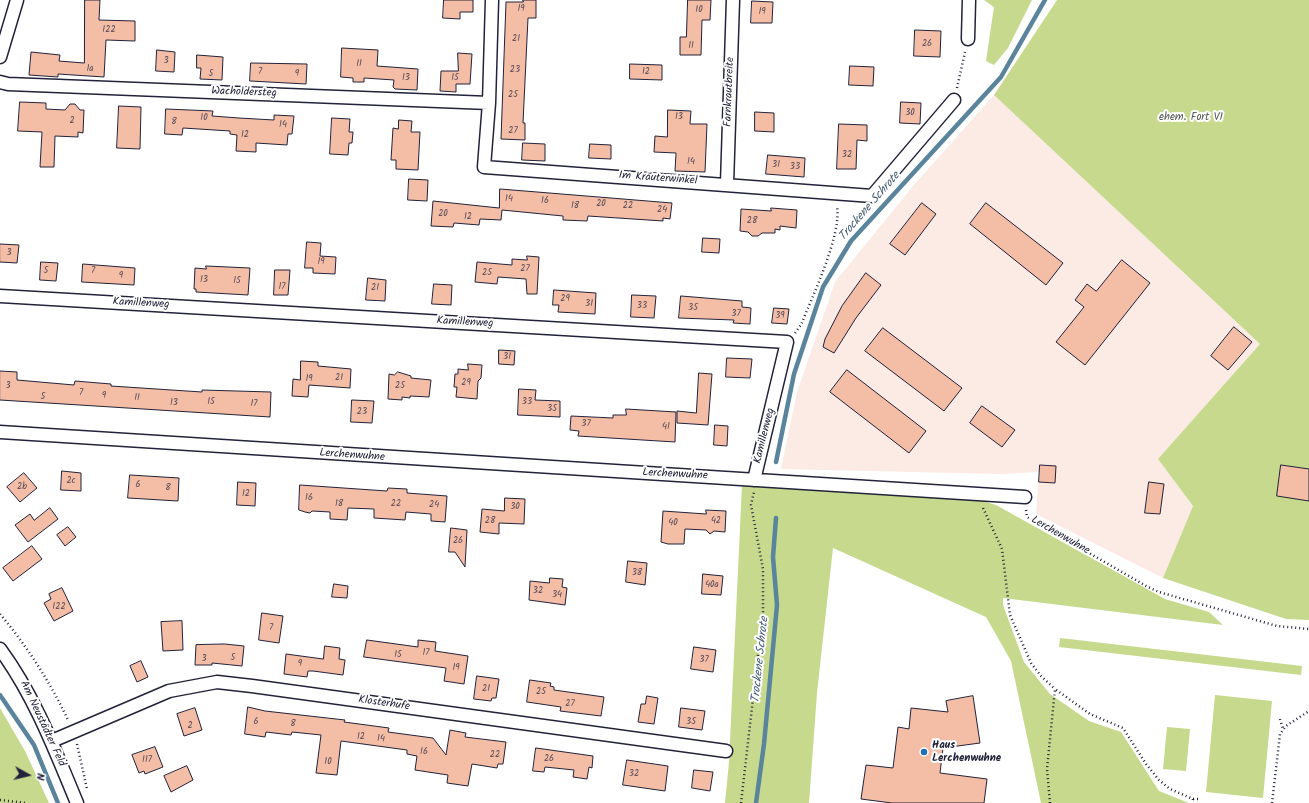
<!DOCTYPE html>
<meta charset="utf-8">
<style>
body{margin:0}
#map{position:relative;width:1309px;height:803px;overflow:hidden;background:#fff;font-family:Kalam,sans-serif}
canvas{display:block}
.north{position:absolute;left:8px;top:755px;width:40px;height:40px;-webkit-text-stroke:3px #fff;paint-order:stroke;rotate:98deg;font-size:11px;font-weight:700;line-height:16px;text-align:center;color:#22223b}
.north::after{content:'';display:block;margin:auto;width:14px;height:18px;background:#22223b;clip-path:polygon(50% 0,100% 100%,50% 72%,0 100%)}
</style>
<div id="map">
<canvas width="1309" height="803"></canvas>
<div class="north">N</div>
</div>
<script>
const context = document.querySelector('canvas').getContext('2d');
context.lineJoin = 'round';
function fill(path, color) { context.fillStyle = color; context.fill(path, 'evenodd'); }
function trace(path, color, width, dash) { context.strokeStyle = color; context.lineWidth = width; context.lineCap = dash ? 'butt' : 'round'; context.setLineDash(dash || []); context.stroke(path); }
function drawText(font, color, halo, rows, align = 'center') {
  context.font = font + ' Kalam,sans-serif'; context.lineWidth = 4; context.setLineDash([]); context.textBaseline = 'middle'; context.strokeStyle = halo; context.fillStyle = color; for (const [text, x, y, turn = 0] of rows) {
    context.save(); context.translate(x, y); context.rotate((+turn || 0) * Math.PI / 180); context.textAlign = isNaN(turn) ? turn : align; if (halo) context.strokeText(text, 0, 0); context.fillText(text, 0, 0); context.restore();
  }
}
const built = new Path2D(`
 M994 95 1260 344 1158 459 1193 506 1163 578 1036 514 1039 472 1001 474 781 469 797 392 835 282 913 186Z`);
const green = new Path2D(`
 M984 0H1032L1008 48 994 65 986 61 994 7Z
 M1057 0H1309V620L1286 619 1163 578 1193 506 1158 459 1260 344 994 95Z
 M742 485 972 498 996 505 1165 599 1209 612 1223 625 1003 598V605L1024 662 1050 694 1089 721 1121 732 1159 791 1189 803H1194H1041L1011 661 986 617 833 548 817 693 809 803H725L729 762Z
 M1060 638 1302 666 1301 675 1059 647Z
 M1215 695 1272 701 1263 798 1206 792Z
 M0 708 25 751 49 803H0Z
 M1167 727 1190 729 1186 771 1163 769Z`);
const stream = new Path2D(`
 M776 462 794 374 823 287 851 241 1001 77 1045 0
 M0 695 34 745 58 803
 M756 803 764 744 777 605 773 557 776 518`);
const building = new Path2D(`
 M85 0H100L99 20 135 21V41L106 40 104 77 58 74V77L29 75 31 52 60 55 59 61 84 63Z
 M444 0H473V12H460V19L443 18Z
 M523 0H536V18H528L523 123H525V140L501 139 506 2H523Z
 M688 0H711L710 20H702L701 55H680V37H686Z
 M752 1 773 2 772 23H751Z
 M915 30 941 31 940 57 914 56Z
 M342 48 378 50 377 66 418 69 417 90 395 89 393 87 394 80 364 78V82H353V78L341 77Z
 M157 50 175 52 174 72 156 71Z
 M458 53 472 54 470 84H456V92L440 91 441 71H458Z
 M197 55 223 57 222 80 200 79 201 68H197Z
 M251 63 307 64 306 84 250 81Z
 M630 64 662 65V80L630 79Z
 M850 66 874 67 873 86 849 85Z
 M20 102 46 103V109L65 110 70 104H75L80 110H84L83 133 78 132V137L55 136 54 167H40L42 132 18 131Z
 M901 102 921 103 920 124 900 123Z
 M119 106 141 107 140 149 117 148Z
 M166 109 213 111 212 116 239 118 274 120V115L294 116 292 134H288L287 145 256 143V152L236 151 237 135 230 134V131L183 128 182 135 165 134Z
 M668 110 691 111 690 124H707L705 172 675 171 676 153 654 152 655 136 667 137Z
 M755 112 774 113V132L755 131Z
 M332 118 350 119 349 132H353L352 143H349L348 155 330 154Z
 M399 120 412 121 411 132H420L418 170 396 169V160H391L393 128 398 129Z
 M839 124 867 125V141L857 140 856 169H837Z
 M523 143 545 144V161L522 160Z
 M590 144 611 145V159L589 158Z
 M768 155 805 158 804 177 766 174Z
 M409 179 428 180 427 201 408 200Z
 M500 189 672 203 670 219 663 218V221L588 216 587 221 563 220V216L502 210 501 220 480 219 479 225 454 223 453 227 431 226 433 201 499 208Z
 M922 203 936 214 905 255 890 244Z
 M986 203 1063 263 1046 285 970 224Z
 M771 208 797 210 796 228 780 226V230L775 229V233H762L758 236H752L748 232 740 231 741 209 771 211Z
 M703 238 720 239 719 253 702 252Z
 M307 242 321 243 320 256 336 257 335 274 313 273V268H305Z
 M0 244 19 245 17 263 0 262Z
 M527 256 539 257 537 294H527L526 279 498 277 497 284 475 282 477 262 512 265V259L527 260Z
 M1122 260 1150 283 1085 365 1056 342 1084 307 1075 300 1087 284 1096 291Z
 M41 262 58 263 56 281 40 280Z
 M83 264 135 268 134 285 82 282Z
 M206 266 250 268 248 295 196 292V289H194L195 268 206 269Z
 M275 270H290L288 295H274Z
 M866 273 881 285 856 318 834 353 823 347 825 339 842 306Z
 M368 278 386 280 385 301 366 300Z
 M434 284 452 285 451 305 432 304Z
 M554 290 596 293 595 314 558 312 559 305H553Z
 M632 295 656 296 654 318 631 317Z
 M681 296 742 301V307L751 308 750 324 733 323 734 320 679 318Z
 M774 308 789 309 787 324 772 323Z
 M1234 327 1252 342 1228 370 1211 356Z
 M883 328 962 388 944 411 865 351Z
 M499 350 515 351 514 365 499 364Z
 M727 358 752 359 750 378 726 377Z
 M301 361 318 362V366L351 369 350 388 309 385 308 397 292 396 293 379 300 380Z
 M468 364 482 365 481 378 478 381 477 399 456 397 457 387H454L455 374H458V369L468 370Z
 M847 370 926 431 909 453 830 392Z
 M0 371 17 372V380L74 385 75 381 111 384V386L202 392V390L271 392 270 417 0 400Z
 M398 372 411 376V378L431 380 429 397 410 396V398L402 397V400L388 399 389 374 394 375Z
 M699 373 712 374 708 425 677 423V411L696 413Z
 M519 389 536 390 535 400 560 401V417L518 415Z
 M352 400 374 401 372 423 351 422Z
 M982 406 1015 430 1002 447 970 423Z
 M626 409 676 412 675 442 578 436 579 431 570 430 571 416 613 418V415H626Z
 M715 425 728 426 727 446 714 445Z
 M1040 465 1056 466 1055 483 1039 482Z
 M1281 465 1309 469V501L1277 496Z
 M62 471 81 473V491L61 490Z
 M24 473 37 488 20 502 7 487Z
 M130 475 179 478 178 501 128 498Z
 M238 482 256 483 255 506 237 505Z
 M1149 482 1164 484 1160 514 1145 513Z
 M300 485 387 491 388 488 407 489V493L447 496 445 522 431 521V514L406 512 405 520 374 518V509L348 508 347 520 330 519V512L312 511 310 513 305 512 299 510Z
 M505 498 525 499 524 524 499 523V534L480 532 482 509 504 511Z
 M50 508 58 519 28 542 15 525 30 514 34 520Z
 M706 510 726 511 725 532 714 531 710 534 706 530 685 529 684 544H668L661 542 663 511 706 514Z
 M68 527 76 537 65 546 57 535Z
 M451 528 467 530 465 567 455 552H449Z
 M32 546 42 559 13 581 3 568Z
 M628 561 647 563 645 585 626 582Z
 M703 574 723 576 721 595 702 594Z
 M550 578 563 579 562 587 567 588 565 605 529 600 530 581 549 583Z
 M334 584 348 586 347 598 332 597Z
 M62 588 73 611 54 621 44 603 51 599 49 594Z
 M262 613 283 616 279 643 259 640Z
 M182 621 183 650 163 651 161 622Z
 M367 640 418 647V640L436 642 435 651 468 656 464 684 444 681 446 668 364 657Z
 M225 644 244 646 242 666 212 663V665H195L196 645Z
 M325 646 340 648 339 659 345 660 343 675 313 671H308L307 677 284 674 286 654 323 659Z
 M694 647 716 650 713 672 691 669Z
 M141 661 148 677 137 682 130 666Z
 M477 676 499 679 496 698H492L491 701 474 699Z
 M530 680 551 683 550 686 554 687V690L604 697 601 716 560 711 561 707 527 702Z
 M647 696 658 698 654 724 638 722 641 704H645Z
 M973 696 980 743 943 748 940 773 987 779 984 803H892L861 799 866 765 893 768 898 727 909 729 911 708 948 712 946 701Z
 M248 707 265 711 345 720 344 722 389 728 388 732 433 738 446 755 450 730 466 733 465 737 506 742 503 764H498L497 768 472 764 468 786 447 783 448 775 415 770 417 756 407 754V750L341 741 337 775 316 773 321 735 292 732 291 735 266 732 265 737 245 734Z
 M195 708 202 730 184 736 177 714Z
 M681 708 705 711 702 730 679 727Z
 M155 747 163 767 145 774 144 771 139 773 132 755Z
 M536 748 593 756 592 768 589 767 587 779 573 777 574 770 545 767 544 772 533 771Z
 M627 760 668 766 665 791 623 785Z
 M187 766 193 780 171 792 164 776Z
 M694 770 713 772 710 791 692 788Z`);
const path = new Path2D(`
 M957 88 965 52
 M795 333 801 325C812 297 842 235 837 206
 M983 508 1002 549 1010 615 1031 663 1041 676 1055 689
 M1026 510 1027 517 1146 586 1159 592 1277 626 1309 629
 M0 614C27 646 50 682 68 720
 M1280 719 1283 729
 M77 744 87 789
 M1193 799H1199
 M0 800 26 803
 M741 803 763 612V569L751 505 754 492
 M1050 803 1047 769 1055 689 1090 714 1123 728 1146 764 1159 780 1170 789 1193 799V803
 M1272 803 1280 734 1286 726 1309 711`);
const minor = new Path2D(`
 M492 0 489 103 484 167 872 196 954 100
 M968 39 969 0
 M0 57 17 0
 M0 82 8 84 489 103
 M727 184 733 0
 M0 296 787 342 754 480
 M0 432 1025 497
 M0 649C34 695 55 750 77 803
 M52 741 169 691 217 682 252 686 726 751`);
const markers = [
 [924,752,4,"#1f6fb2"]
];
const numberNames = [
 ["19",521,9],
 ["10",699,10],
 ["19",762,12],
 ["122",109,30],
 ["21",516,39],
 ["26",927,44],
 ["11",691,46],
 ["3",166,61],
 ["11",359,64],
 ["1a",90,69],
 ["23",515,70],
 ["7",260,72],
 ["12",646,72],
 ["5",211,74],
 ["9",297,74],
 ["13",406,78],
 ["15",455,78],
 ["25",513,95],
 ["30",910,113],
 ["13",679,117],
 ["10",204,118],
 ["2",72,121],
 ["8",174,122],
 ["14",283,125],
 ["27",513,131],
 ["12",245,135],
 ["32",847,155],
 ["14",691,162],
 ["31",776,165],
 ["33",795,167],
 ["14",509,199],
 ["16",545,201],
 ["20",601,204],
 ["18",575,206],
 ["22",628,206],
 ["24",662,210],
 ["20",443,214],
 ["12",468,217],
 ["28",752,221],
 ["3",9,253],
 ["19",321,262],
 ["27",525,269],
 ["5",46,271],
 ["7",93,271],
 ["25",487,273],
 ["9",121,276],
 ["13",204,280],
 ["15",237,281],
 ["17",282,287],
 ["21",375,288],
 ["29",565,299],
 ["31",589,304],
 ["33",642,306],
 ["35",693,308],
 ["37",736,314],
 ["39",780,316],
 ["31",507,357],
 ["21",339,378],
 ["19",309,379],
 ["29",466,383],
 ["3",8,386],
 ["25",400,386],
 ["7",81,393],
 ["9",104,396],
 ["5",43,397],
 ["11",137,398],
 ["15",211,402],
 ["33",527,402],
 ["13",174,403],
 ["17",254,404],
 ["35",552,409],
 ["23",362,412],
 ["37",586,424],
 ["41",666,427],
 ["2c",71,481],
 ["6",138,485],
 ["2b",22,487],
 ["8",168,488],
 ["12",246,494],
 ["16",309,498],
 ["18",339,504],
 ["22",396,504],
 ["24",434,505],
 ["30",515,507],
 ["28",490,521],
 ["42",716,521],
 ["40",673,523],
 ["26",458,541],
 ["38",637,573],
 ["40a",712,585],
 ["32",538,591],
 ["34",557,595],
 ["122",59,607],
 ["7",271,628],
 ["17",426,653],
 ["15",398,655],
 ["5",233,658],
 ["3",204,659],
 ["37",704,660],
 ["9",300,664],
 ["19",456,668],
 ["21",486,689],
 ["25",541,692],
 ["27",570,704],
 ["6",256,722],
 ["35",691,722],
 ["8",293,724],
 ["2",190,726],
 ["12",361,737],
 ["14",381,739],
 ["16",424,752],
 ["22",495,755],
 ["26",549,759],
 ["117",147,760],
 ["10",328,762],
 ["32",634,774]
];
const streetNames = [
 ["Farnkrautbreite",730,92,-88],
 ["Wacholdersteg",244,93,2],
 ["Im Kräuterwinkel",658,179,4],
 ["Kamillenweg",141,304,3],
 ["Kamillenweg",465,323,3],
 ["Kamillenweg",765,436,-76],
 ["Lerchenwuhne",352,456,4],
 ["Lerchenwuhne",675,475,3],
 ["Lerchenwuhne",1060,536,30],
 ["Klosterhufe",384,704,8],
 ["Am Neustädter Feld",42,724,65]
];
const parkNames = [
 ["ehem. Fort VI",1191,118]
];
const poiNames = [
 ["Haus",932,746],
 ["Lerchenwuhne",932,759]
];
const waterNames = [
 ["Trockene Schrote",870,207,-49],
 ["Trockene Schrote",761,660,-84]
];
fill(built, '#fbebe4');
fill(green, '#c6d98d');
trace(stream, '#59849c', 4.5);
fill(building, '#f3bda6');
trace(building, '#22223b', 1);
trace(minor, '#22223b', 15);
trace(path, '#22223b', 2.5, [1, 3]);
trace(minor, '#fff', 12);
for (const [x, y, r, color] of markers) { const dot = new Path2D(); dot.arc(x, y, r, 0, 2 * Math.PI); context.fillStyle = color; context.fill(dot); trace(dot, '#fff', 1.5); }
drawText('9px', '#564956', null, numberNames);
drawText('11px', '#22223b', '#fff', streetNames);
drawText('11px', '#535954', '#fff', parkNames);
drawText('bold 11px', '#22223b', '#fff', poiNames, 'left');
drawText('italic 12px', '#425b74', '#fff', waterNames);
</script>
